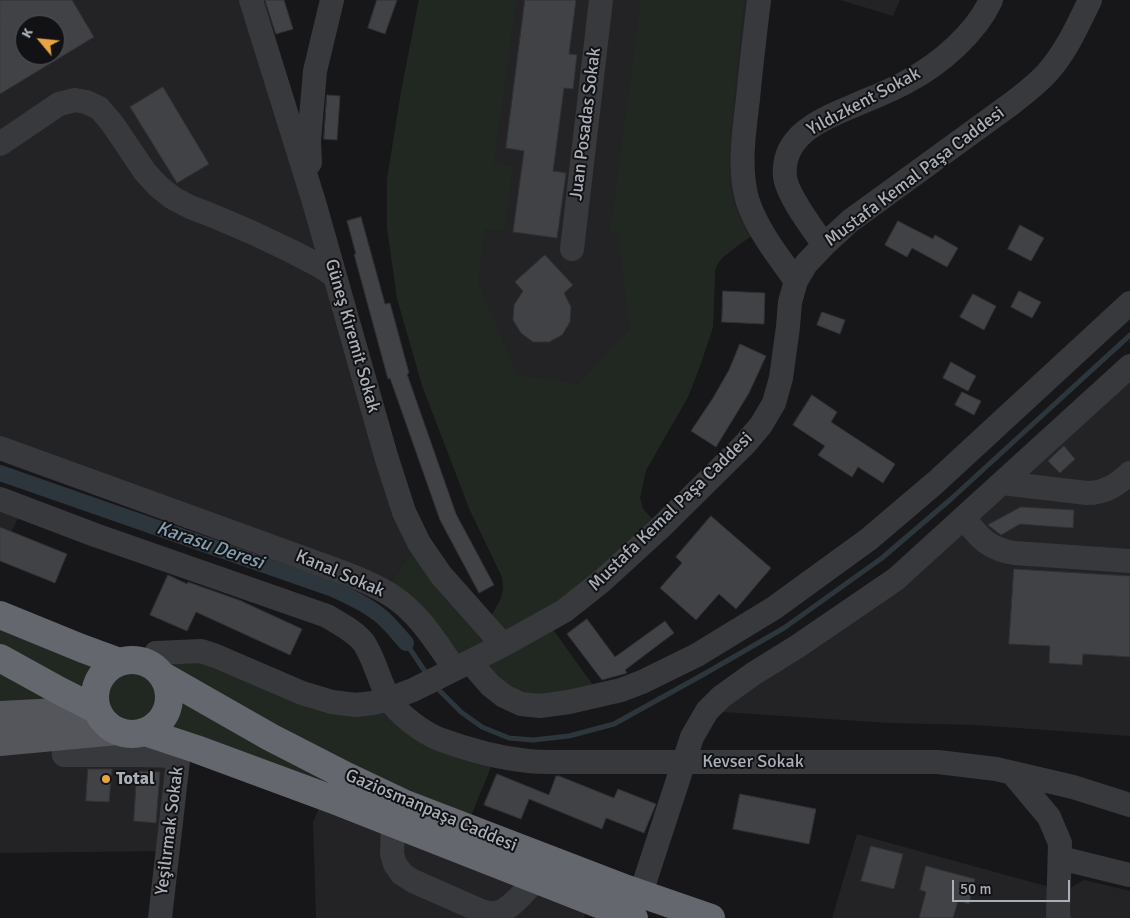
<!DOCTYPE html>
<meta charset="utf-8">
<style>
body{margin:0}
#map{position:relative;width:1130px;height:918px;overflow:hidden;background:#171719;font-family:Signika,sans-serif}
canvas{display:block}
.north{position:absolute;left:15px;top:15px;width:50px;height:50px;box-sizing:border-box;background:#121214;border:1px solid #4e5156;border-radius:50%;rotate:298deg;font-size:14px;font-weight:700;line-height:20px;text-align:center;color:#a9afb8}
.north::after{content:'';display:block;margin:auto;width:18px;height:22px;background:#e8a53f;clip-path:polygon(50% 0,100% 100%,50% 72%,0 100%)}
.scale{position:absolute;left:952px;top:880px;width:118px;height:22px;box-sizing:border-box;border:2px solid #a9afb8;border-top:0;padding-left:6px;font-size:15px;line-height:18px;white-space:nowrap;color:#a9afb8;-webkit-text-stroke:4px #121214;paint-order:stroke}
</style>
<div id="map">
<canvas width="1130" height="918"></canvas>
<div class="north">K</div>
<div class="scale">50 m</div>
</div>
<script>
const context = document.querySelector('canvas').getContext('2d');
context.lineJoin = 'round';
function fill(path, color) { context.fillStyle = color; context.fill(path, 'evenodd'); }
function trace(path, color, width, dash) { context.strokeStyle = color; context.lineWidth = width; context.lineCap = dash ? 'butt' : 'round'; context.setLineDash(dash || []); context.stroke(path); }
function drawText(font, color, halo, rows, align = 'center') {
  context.font = font + ' Signika,sans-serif'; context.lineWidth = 4; context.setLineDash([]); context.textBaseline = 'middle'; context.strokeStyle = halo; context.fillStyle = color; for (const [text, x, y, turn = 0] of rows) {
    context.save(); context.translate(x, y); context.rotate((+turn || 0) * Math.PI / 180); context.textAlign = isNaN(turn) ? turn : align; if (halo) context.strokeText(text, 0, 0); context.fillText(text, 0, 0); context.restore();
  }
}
const built = new Path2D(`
 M0 0H251L419 543 384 591 0 448ZM25 25H55V55H25Z
 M419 0H759L744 139 761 229 723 257 717 265 715 271 713 327 701 363 688 397 646 470 640 498 643 509 660 528 484 624 493 613 500 600 503 589 502 577 469 508 422 385 397 298 387 227V180L401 92Z
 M840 0H900L893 16Z
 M1130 366V736L976 725 889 723 707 711 798 646Z
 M0 499 23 508 0 555Z
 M0 658 180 743 167 851 0 853Z
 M324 796 589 901 584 918H316L313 822Z
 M857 834 1064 891 1084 880 1130 891V918H832Z`);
const green = new Path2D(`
 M419 0H516L494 163 513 166 504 231 485 229 478 282 517 375 579 384 630 330 618 234 610 233 641 0H744C741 33 737 66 734 99 731 129 727 158 730 188 733 205 741 222 749 237 737 247 719 255 715 271L713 327 701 363 688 397 646 470 640 498 643 509 660 528 547 621 600 695 540 706 455 669 384 591 419 543 485 624C492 614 502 603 503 590 504 586 503 581 502 577L469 508 422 385 397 298 387 227V180L401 92Z
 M0 615 127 660 135 659 144 661 201 651 401 715 496 755 466 828 334 800 196 749 0 715Z`);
const stream = new Path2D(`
 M406 643 428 676
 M436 687 461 712 482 727 509 738 533 740 569 736 614 724 706 673 784 628 882 558 951 499 1130 335`);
const canal = new Path2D(`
 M0 473 333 589C350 597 368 605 382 617 391 625 398 634 406 643`);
const building = new Path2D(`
 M0 0H72L94 37 0 94ZM25 25H55V55H25Z
 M265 0H284L293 29 276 34Z
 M377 0H397L385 34 368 28Z
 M525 0H576L569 54 577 55 573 89 564 88 553 171 566 173 557 238 513 232 524 151 506 148Z
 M163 87 209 164 177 183 130 107Z
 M327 95 340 96 337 140 324 139Z
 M361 217 385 304 390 303 409 373 407 374 456 514 494 585 479 593 440 520 390 378 388 379 354 254H356L347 221Z
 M898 221 933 239 935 235 958 248 947 267 912 248 907 257 885 245Z
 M1020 225 1044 238 1031 261 1008 249Z
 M545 255 573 285 564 293 571 307 570 322 562 335 549 342H533L521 333 513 320 514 305 523 291 515 282Z
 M723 291 765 293 764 324 722 322Z
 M1019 291 1041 302 1032 318 1011 307Z
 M973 294 996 306 984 330 960 317Z
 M822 312 845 320 840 334 817 325Z
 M740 344 766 356 749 393 716 447 691 431 713 398 729 370Z
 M951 362 976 376 968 391 943 378Z
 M962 392 981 401 974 415 955 405Z
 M812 395 837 412 831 422 895 464 883 483 858 467 852 477 818 455 825 446 793 425Z
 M1064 446 1075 459 1060 473 1048 461Z
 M1021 507 1074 510 1073 528 1020 524 1001 535 988 525Z
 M711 516 771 568 736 609 719 594 696 620 660 588 682 563 676 557Z
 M0 527 67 554 55 583 0 561Z
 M1014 569 1130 576V657L1083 654 1082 665 1049 663 1050 646 1009 644Z
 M168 575 187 584 188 582 239 600 302 629 290 655 196 612 187 631 150 615Z
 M587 619 615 657 665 621 674 633 625 670 627 673 602 680 567 634Z
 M88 769H112L109 802 86 801Z
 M137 771 160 772 156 823 134 821Z
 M497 774 549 795 556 776H559L614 798 618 789 656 804 644 833 606 818 602 829 529 799 521 819 484 805Z
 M740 794 816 809 809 844 733 829Z
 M871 846 903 854 894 889 861 881Z
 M926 866 975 879 969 904 958 901 953 918H919L926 892 920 890Z`);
const minor = new Path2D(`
 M251 0 314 202 386 456 404 512 419 543 441 575 503 645
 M759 0C755 33 751 66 748 99 744 132 738 170 748 202 758 231 778 256 796 281
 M0 144 59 104 75 100 86 102 99 108 112 123 145 172 159 187 173 198 190 207 211 215 251 232 291 251 318 265 335 276
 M310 163 309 141 315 71 332 0
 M824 245C813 229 787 195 785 177 781 135 822 119 853 106 871 98 891 91 908 81 940 64 976 33 991 0
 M572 249 601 0
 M0 448 339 571C358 578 378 586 395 598 421 616 437 644 455 669
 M1002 483 1087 493C1105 493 1117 485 1130 473
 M0 499 95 535 327 616C340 624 355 631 364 643 375 660 379 681 389 699 399 715 422 732 439 739 466 749 500 758 528 761 538 762 549 762 559 762H938L996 769 1073 787 1130 805
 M964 518C980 538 987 548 1014 553L1130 561
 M470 662 490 685 504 696 521 704 540 706 569 702 621 690 642 682 697 655 774 608 869 539 936 482 1130 303
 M151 665 156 653 201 651 216 656 302 693 332 702 356 705 373 703 389 699 413 690 503 645 564 611 602 581 660 528 745 444 761 425 774 403 781 378 788 327 790 302 796 281 806 264 824 245 850 221 1011 104C1024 94 1036 85 1047 73 1066 52 1078 25 1090 0
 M63 736 64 755H137L138 734
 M137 755 178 756
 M1012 773 1049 817 1060 843 1058 915 1059 918
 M393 823 392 854 395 864 402 874 413 881 481 911C487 913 494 914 500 912 511 908 527 889 536 880
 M1060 858 1130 875
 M641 893 692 737 707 711 721 697 753 674 798 646 896 579 1130 366
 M160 918 180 743`);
const major = new Path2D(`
 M0 715 97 710
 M0 742 117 731`);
const highway = new Path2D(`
 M0 615 81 648 119 662
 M0 658 58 690 97 710
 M95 697a37 37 0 1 1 74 0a37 37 0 1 1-74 0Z
 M163 676 270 737 346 776 403 803 627 889 711 918
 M145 732 196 749 334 800 634 918`);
const markers = [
 [106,779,5,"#e8a53f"]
];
const streetNames = [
 ["Yıldızkent Sokak",864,102,-28],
 ["Juan Posadas Sokak",586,124,-83],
 ["Mustafa Kemal Paşa Caddesi",915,177,-37],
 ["Güneş Kiremit Sokak",352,336,74],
 ["Mustafa Kemal Paşa Caddesi",671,512,-44],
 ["Kanal Sokak",340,574,23],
 ["Kevser Sokak",753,762],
 ["Gaziosmanpaşa Caddesi",431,811,23],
 ["Yeşilırmak Sokak",170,831,-83]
];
const poiNames = [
 ["Total",116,779]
];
const waterNames = [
 ["Karasu Deresi",210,546,19]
];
fill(built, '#232325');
fill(green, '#212821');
trace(stream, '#2d363c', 5);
trace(canal, '#2d363c', 16);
fill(building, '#414245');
trace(building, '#313134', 1);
trace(minor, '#38393d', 24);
trace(major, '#54565c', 28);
trace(highway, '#64676e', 28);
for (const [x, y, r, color] of markers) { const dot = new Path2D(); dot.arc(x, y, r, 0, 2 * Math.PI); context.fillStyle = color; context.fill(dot); trace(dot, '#121214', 2); }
drawText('18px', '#a9afb8', '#121214', streetNames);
drawText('bold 18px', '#a9afb8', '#121214', poiNames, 'left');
drawText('italic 19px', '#829eb1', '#121214', waterNames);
</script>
